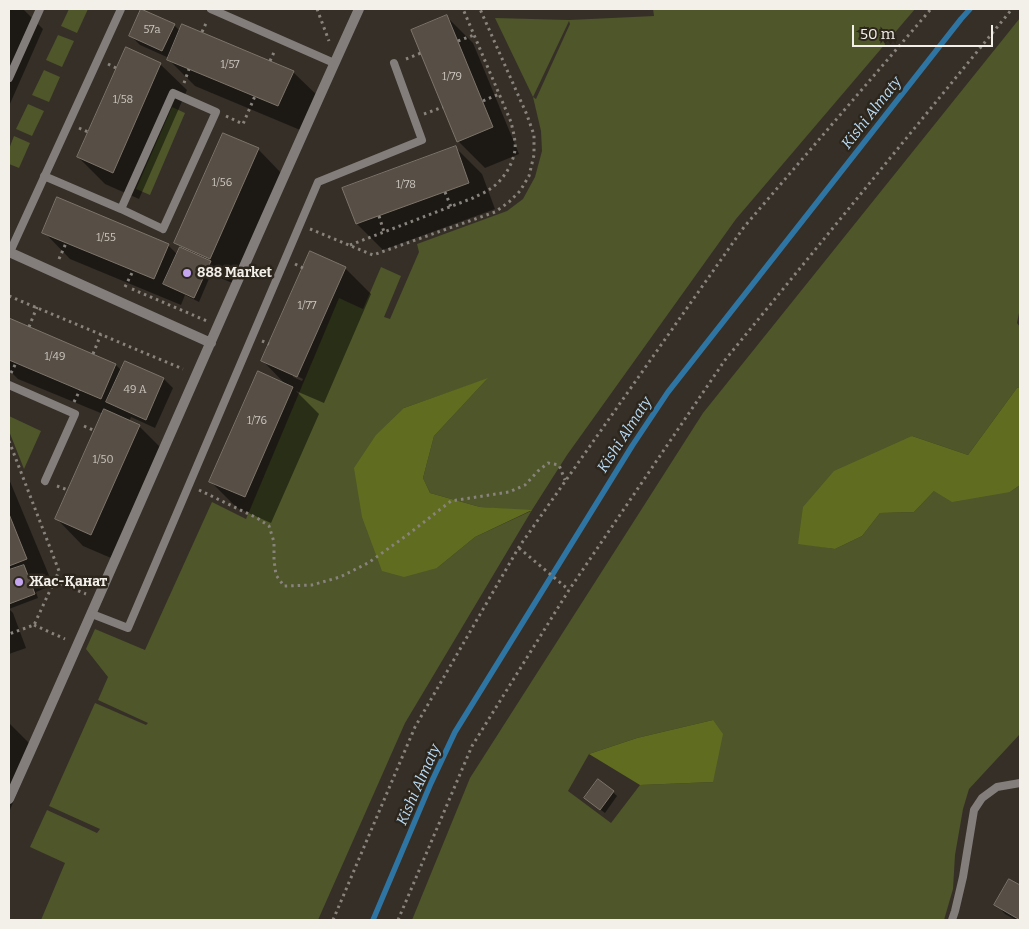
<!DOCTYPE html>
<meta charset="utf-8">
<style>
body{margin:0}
#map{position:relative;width:1029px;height:929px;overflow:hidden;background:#362f27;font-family:Bitter,serif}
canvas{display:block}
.frame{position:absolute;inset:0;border:10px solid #f3efe9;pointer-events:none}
.scale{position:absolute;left:852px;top:25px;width:141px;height:22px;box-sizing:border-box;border:2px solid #f3efe9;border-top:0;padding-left:6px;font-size:15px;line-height:18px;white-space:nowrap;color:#f3efe9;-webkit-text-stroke:4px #2c261d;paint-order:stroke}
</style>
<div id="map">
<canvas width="1029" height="929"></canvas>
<div class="frame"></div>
<div class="scale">50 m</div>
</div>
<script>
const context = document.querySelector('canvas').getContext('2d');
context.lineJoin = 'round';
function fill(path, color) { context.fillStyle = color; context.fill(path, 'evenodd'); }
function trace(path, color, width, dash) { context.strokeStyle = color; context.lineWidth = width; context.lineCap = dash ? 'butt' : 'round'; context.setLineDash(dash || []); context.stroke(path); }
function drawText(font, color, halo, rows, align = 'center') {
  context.font = font + ' Bitter,serif'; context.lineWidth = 5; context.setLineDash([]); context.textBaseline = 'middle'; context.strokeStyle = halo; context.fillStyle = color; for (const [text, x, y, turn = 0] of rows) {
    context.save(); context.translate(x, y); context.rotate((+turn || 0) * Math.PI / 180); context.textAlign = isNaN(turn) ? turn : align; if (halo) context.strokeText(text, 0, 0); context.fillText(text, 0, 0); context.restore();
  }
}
const green = new Path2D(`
 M69 9H88L77 33 61 26Z
 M653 9H915L736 219 567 455 532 510 405 723 318 920H41L65 863 30 847 47 810 97 833 100 829 49 806 95 703 146 725 148 723 98 700 108 677 86 649 95 629 145 650 212 502 246 519 339 298 363 309 381 267 401 276 384 317 390 319 419 252 417 244 507 211 523 199 535 177 542 151 541 131 533 97 495 18 569 20 654 16ZM569 21 570 24 536 99 533 97ZM487 379 434 436 423 478 430 493 480 507 531 511 475 537 437 568 404 408Z
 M1020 18V308L1017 323 1020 327V387L1017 388 968 455 912 436 798 543 835 549 862 536 880 513 914 512 934 491 1010 492 1020 485V734L969 789 963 809 955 855 953 889 944 920H412L470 778 703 413ZM713 720V782L640 785 611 823 568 791 589 754 637 738Z
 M58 35 74 41 62 67 46 60Z
 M44 70 60 77 49 102 32 95Z
 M28 104 44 111 32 136 16 129Z
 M172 107 185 113 150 195 136 189Z
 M14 136 30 143 19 168 9 164V149Z
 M9 416 41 431 24 469 9 431Z`);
const forest = new Path2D(`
 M488 378 434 436 423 478 430 493 480 507 532 510 475 537 437 568 404 577 382 571 362 517 354 468 376 435 404 408Z
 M1020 387V485L1010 492 952 502 934 491 914 512 880 513 862 536 835 549 798 544 803 507 834 471 912 436 968 455 1017 388Z
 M713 720 723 734 713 782 640 785 589 754 637 738Z`);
const shadow = new Path2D(`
 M9 9H23L43 29 9 106Z
 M447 17 473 43 519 154 485 168 458 141Z
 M174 25 180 31 293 72 320 98 305 132 195 86 168 59 169 58 140 45 131 36Z
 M160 64 187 90 139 199 105 184 78 157Z
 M456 148 482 174 495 209 383 250 357 224 344 189Z
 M258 149 284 176 237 285 211 274 199 302 185 295 181 305 70 259 44 232 168 245 178 255 181 248 176 243Z
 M345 268 371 294 324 403 296 391 319 414 271 523 237 508 210 481 286 385 263 361ZM293 374 303 379 302 381 293 377Z
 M9 319 116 365 121 370 125 362 164 379 173 388 155 428 131 417 129 422 139 426 165 452 118 561 83 546 57 519 103 414 18 379 9 370Z
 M9 479 53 585 36 592 38 598 9 609 13 613 26 648 9 654Z
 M9 723 36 750 9 812Z
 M613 792 617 796 605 813 590 802Z
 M1010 880 1020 886V920H1016L1005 914 996 904Z`);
const stream = new Path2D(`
 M373 920 431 783 455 732 632 446 668 392 961 19 970 9`);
const building = new Path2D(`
 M141 9 175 24 162 51 129 36Z
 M447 15 493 127 457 142 411 30Z
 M182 24 294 71 278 106 167 60Z
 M126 47 161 63 113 173 77 157Z
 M223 133 259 148 210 259 174 243Z
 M456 146 469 183 356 224 342 188Z
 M57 197 169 244 154 279 42 233Z
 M180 247 211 261 194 298 163 284Z
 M310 251 346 267 297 377 261 361Z
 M9 318 116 364 101 399 9 360Z
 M125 361 164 378 146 420 106 402Z
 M258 371 293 387 245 497 209 482Z
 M104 409 140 425 91 535 55 519Z
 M9 514 27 559 9 566Z
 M24 565 35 594 9 604V570Z
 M598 779 614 791 600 810 584 798Z
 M1009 879 1020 885V920L994 905Z`);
const path = new Path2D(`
 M317 9 329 41
 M202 32 207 21
 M458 41 474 35
 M406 59 421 53
 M270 61 275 50
 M108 64 116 68
 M184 83 189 69
 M483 101 499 94
 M424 114 443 107
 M226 116 243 124 255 96
 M79 128 88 132
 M445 192 451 207
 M379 216 384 232
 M310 229 373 255 495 212 509 202 520 191 529 176 534 155V135L527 115 480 9
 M350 245 473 198C478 195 485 193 490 189 503 181 513 164 515 150 516 141 513 131 511 122L463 9
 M59 259 66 243
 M295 264 303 268
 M125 287 133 271
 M132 289 207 321
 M9 296 183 369
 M29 327 37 307
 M262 341 269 344
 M93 354 101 334
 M11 373 16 363
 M74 402 80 390
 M84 426 95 431
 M9 441 59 571 34 625 9 634
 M57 486 68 490
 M199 490 257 518 269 526 274 542V560L276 575 284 586 312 585 340 577 368 563 406 536 451 501 509 492 525 485 538 471 548 463 559 465 565 480
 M519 548 569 590
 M54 581 86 594
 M34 625 65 639
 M333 920 415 727 519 547 744 227 931 9
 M398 920 472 746 569 590 725 360 1012 9`);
const lane = new Path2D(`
 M211 9 334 63
 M9 78 40 9
 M44 176 121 209 173 93 216 112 163 229 121 209
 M9 254 121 9
 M9 385 75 414 45 481
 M92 614 128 628 318 182 422 140 394 63
 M952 920 955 911 963 877 974 810 982 798 997 787 1020 783`);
const street = new Path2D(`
 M9 252 211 343
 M9 799C127 536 240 271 359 9`);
const markers = [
 [187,273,5,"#c5a7f1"],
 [19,582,5,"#c5a7f1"]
];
const numberNames = [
 ["57а",152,30],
 ["1/57",230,65],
 ["1/79",452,77],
 ["1/58",123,100],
 ["1/56",222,183],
 ["1/78",406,185],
 ["1/55",106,238],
 ["1/77",307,306],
 ["1/49",55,357],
 ["49 А",135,390],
 ["1/76",257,421],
 ["1/50",103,460]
];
const poiNames = [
 ["888 Market",197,273],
 ["Жас-Қанат",29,582]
];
const waterNames = [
 ["Kіshі Almaty",872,113,-52],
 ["Kіshі Almaty",625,435,-57],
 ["Kіshі Almaty",419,785,-66]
];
fill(green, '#4e562a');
fill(forest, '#606d20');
fill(shadow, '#0007');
trace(stream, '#2f75a4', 5.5);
fill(building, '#574f46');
trace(building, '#7c746a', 1);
trace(path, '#88837c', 3, [2.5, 4]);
trace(lane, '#837e7b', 8);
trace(street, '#837e7b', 10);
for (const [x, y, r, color] of markers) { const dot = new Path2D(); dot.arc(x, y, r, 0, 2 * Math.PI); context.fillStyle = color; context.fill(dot); trace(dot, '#2c261d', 2); }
drawText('11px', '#ccc7c0', null, numberNames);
drawText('bold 14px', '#f3efe9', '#2c261d', poiNames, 'left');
drawText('italic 15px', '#b9dbf6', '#2c261d', waterNames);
</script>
